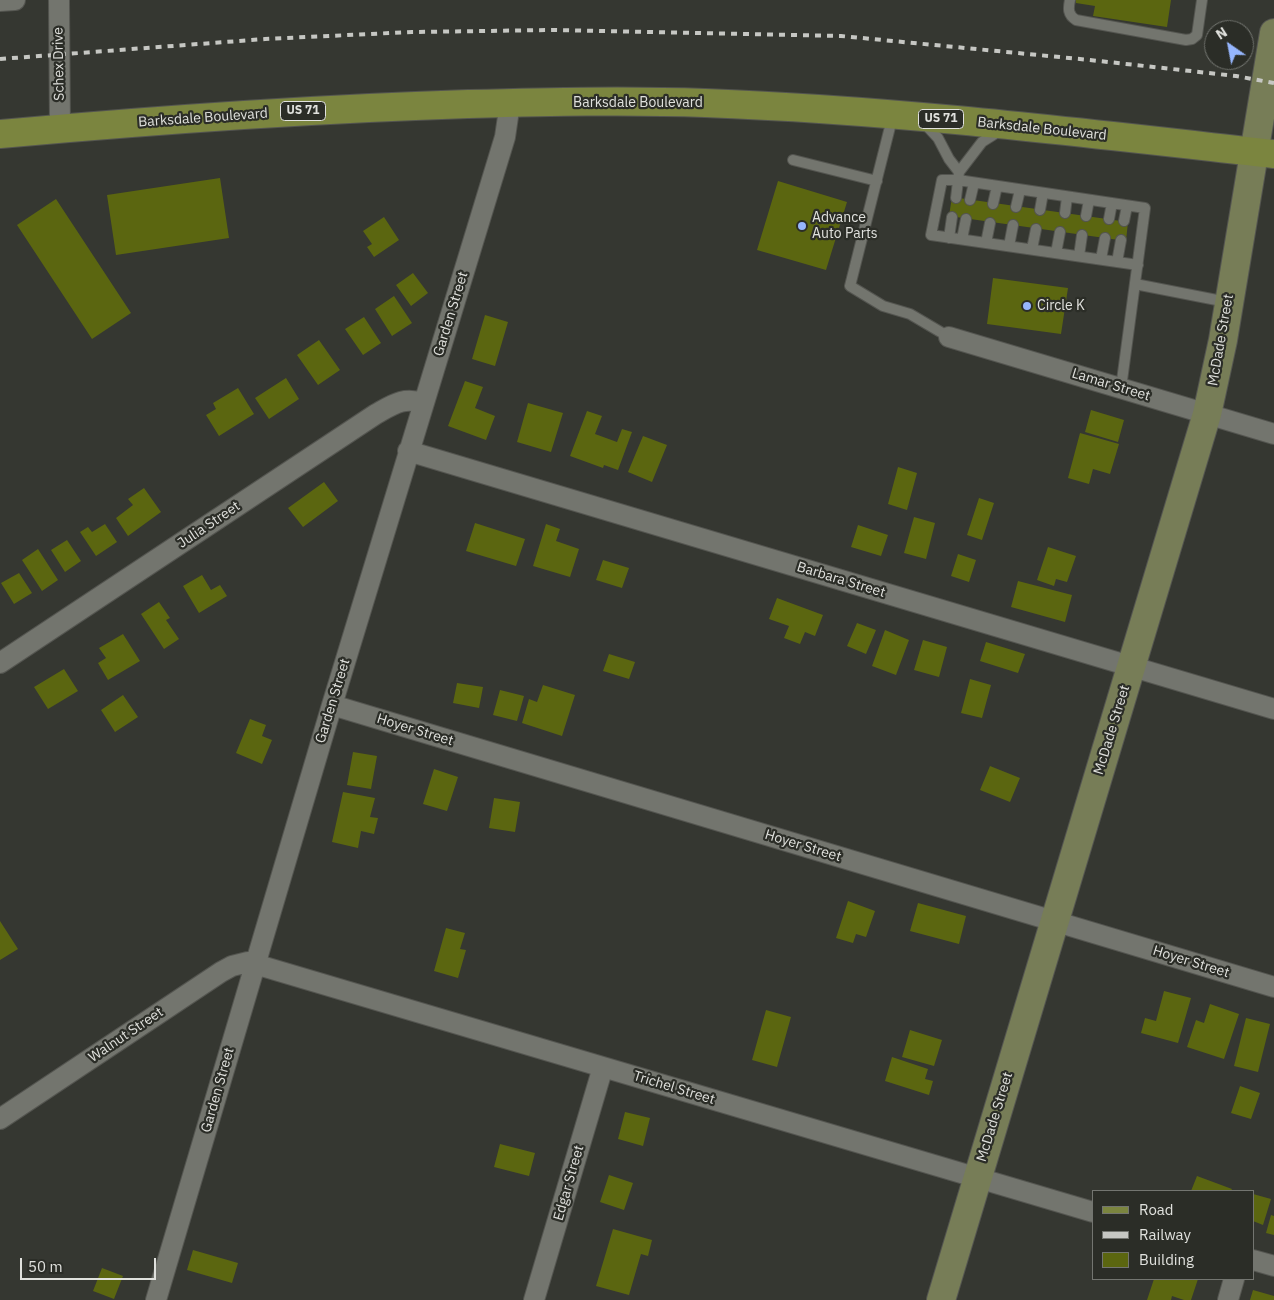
<!DOCTYPE html>
<style>
body{margin:0}
#map{position:relative;width:1274px;height:1300px;overflow:hidden;background:#353731;font-family:"IBM Plex Sans",sans-serif}
canvas{display:block}
.legend{position:absolute;left:1092px;top:1190px;width:162px;height:90px;box-sizing:border-box;background:#2b2d27;border:1px solid #737570;margin:0;padding:6px 9px;list-style:none;font-size:15px;color:#e0e1dd}
.legend li{display:flex;align-items:center;gap:10px;height:25px}
.legend b{width:25px;border:1px solid #737570}
.north{position:absolute;left:1204px;top:20px;width:50px;height:50px;box-sizing:border-box;background:#2b2d27;border:1px solid #737570;border-radius:50%;rotate:327deg;font-size:14px;font-weight:700;line-height:20px;text-align:center;color:#e0e1dd}
.north::after{content:'';display:block;margin:auto;width:18px;height:22px;background:#96b6fd;clip-path:polygon(50% 0,100% 100%,50% 72%,0 100%)}
.scale{position:absolute;left:20px;top:1258px;width:136px;height:22px;box-sizing:border-box;border:2px solid #e0e1dd;border-top:0;padding-left:6px;font-size:15px;line-height:18px;white-space:nowrap;color:#e0e1dd;-webkit-text-stroke:4px #2b2d27;paint-order:stroke}
</style>
<div id="map">
<canvas width="1274" height="1300"></canvas>
<ul class="legend">
<li><b style="height:6px;background:#7b853f"></b>Road</li>
<li><b style="height:6px;background:#c6c7c3"></b>Railway</li>
<li><b style="height:14px;background:#5b6610"></b>Building</li>
</ul>
<div class="north">N</div>
<div class="scale">50 m</div>
</div>
<script>
const context = document.querySelector('canvas').getContext('2d');
context.lineJoin = 'round';
function fill(path, color) { context.fillStyle = color; context.fill(path, 'evenodd'); }
function trace(path, color, width, dash) { context.strokeStyle = color; context.lineWidth = width; context.lineCap = dash ? 'butt' : 'round'; context.setLineDash(dash || []); context.stroke(path); }
function drawText(font, color, halo, rows, align = 'center') {
  context.font = font + ' "IBM Plex Sans",sans-serif'; context.lineWidth = 4.5; context.setLineDash([]); context.textBaseline = 'middle'; context.strokeStyle = halo; context.fillStyle = color; for (const [text, x, y, turn = 0] of rows) {
    context.save(); context.translate(x, y); context.rotate((+turn || 0) * Math.PI / 180); context.textAlign = isNaN(turn) ? turn : align; if (halo) context.strokeText(text, 0, 0); context.fillText(text, 0, 0); context.restore();
  }
}
const building = new Path2D(`
 M1076 0H1171L1167 27 1093 16 1095 6 1076 3Z
 M220 178 229 238 116 255 107 195Z
 M778 181 847 202 826 270 757 250Z
 M952 197 1128 222 1126 241 949 216Z
 M56 199 131 313 92 339 17 225Z
 M384 217 399 240 374 257 367 247 372 244 363 231Z
 M413 273 428 293 411 306 396 285Z
 M993 278 1068 288 1061 334 987 324Z
 M394 296 412 323 392 336 375 309Z
 M485 315 508 322 495 366 472 359Z
 M364 317 381 343 363 355 345 329Z
 M319 340 340 370 318 385 297 355Z
 M286 378 299 399 269 419 255 398Z
 M465 381 483 387 475 408 495 416 486 440 448 426Z
 M238 388 254 414 219 436 206 415 216 409 213 403Z
 M528 403 563 413 551 452 517 442Z
 M1091 410 1124 420 1118 442 1085 432Z
 M587 411 602 416 595 434 617 442 622 429 632 432 618 470 604 465 603 468 570 456Z
 M1080 433 1119 444 1110 474 1093 469 1089 484 1068 478Z
 M643 436 667 445 652 482 628 472Z
 M898 467 917 473 907 510 888 504Z
 M324 482 338 501 303 527 288 508Z
 M144 488 161 512 128 536 116 518 133 505 128 499Z
 M979 498 994 503 982 540 967 535Z
 M914 517 935 523 926 559 904 553Z
 M475 523 525 539 516 566 466 551Z
 M105 524 117 542 96 556 80 532 88 527 92 532Z
 M546 524 560 529 556 541 579 549 570 577 533 566Z
 M858 525 888 535 881 556 851 547Z
 M67 540 81 561 65 572 51 550Z
 M1048 547 1076 556 1067 582 1056 579 1054 586 1037 580Z
 M38 549 58 580 42 591 22 560Z
 M958 554 976 560 969 582 951 576Z
 M603 560 629 568 622 588 596 580Z
 M19 573 32 593 14 604 1 583Z
 M202 575 211 590 220 585 227 596 199 613 183 586Z
 M1018 581 1072 595 1065 622 1011 607Z
 M777 598 823 615 815 636 805 632 800 644 784 638 789 626 769 619Z
 M159 602 170 618 166 620 179 639 164 649 141 614Z
 M857 623 876 630 866 654 847 646Z
 M885 630 909 640 896 675 872 666Z
 M123 634 140 661 108 680 98 663 106 658 99 648Z
 M923 640 947 647 939 677 914 670Z
 M986 642 1025 654 1018 673 980 661Z
 M609 654 635 662 629 679 603 671Z
 M64 669 78 691 48 709 34 687Z
 M970 679 991 685 982 718 961 713Z
 M457 683 483 687 479 708 453 703Z
 M543 685 575 695 562 736 522 723 529 699 537 702Z
 M500 690 524 696 517 721 493 715Z
 M123 695 138 717 115 732 101 710Z
 M250 719 266 725 262 736 272 740 262 764 236 753Z
 M353 752 377 756 371 789 347 785Z
 M990 766 1020 778 1010 802 980 790Z
 M434 769 458 777 447 811 423 804Z
 M343 792 375 798 370 817 378 818 374 834 361 831 358 848 332 842Z
 M494 798 520 802 515 832 489 828Z
 M848 901 875 911 866 937 856 934 853 943 836 938Z
 M918 903 966 916 959 944 910 931Z
 M0 921 18 949 0 960Z
 M446 928 465 933 460 949 466 950 458 978 434 971Z
 M1164 991 1191 998 1178 1043 1141 1033 1145 1018 1156 1021Z
 M1210 1004 1239 1014 1224 1059 1187 1047 1196 1020 1204 1023Z
 M766 1010 791 1017 777 1067 752 1060Z
 M1246 1018 1270 1024 1258 1072 1234 1066Z
 M910 1030 942 1040 934 1066 902 1057Z
 M892 1057 928 1069 925 1079 933 1081 929 1095 885 1081Z
 M1240 1086 1260 1093 1251 1119 1231 1113Z
 M625 1112 650 1118 643 1146 618 1139Z
 M500 1144 535 1153 529 1176 494 1167Z
 M609 1175 633 1183 624 1210 600 1202Z
 M1197 1176 1232 1189 1231 1191H1191Z
 M1253 1194 1271 1199 1263 1225 1253 1221Z
 M1271 1215 1274 1216V1235L1266 1233Z
 M613 1229 652 1240 648 1256 641 1254 629 1295 596 1286Z
 M193 1250 238 1263 232 1283 187 1270Z
 M102 1268 123 1276 114 1299 93 1291Z
 M1154 1279H1198L1191 1300H1184L1172 1296 1171 1300H1147Z
 M1253 1290 1274 1296V1300H1250Z`);
const lane = new Path2D(`
 M1070 0C1068 9 1068 15 1076 20L1186 40 1192 39 1197 35 1202 0
 M893 115 850 286 883 306 910 314 949 337
 M924 123 938 138 949 159 959 172
 M793 160 877 181
 M956 198 959 172 982 142 1001 130
 M970 200 974 183
 M993 204 997 186
 M1016 207 1020 190
 M1040 210 1043 193
 M1065 213 1067 197
 M1086 216 1089 200
 M1109 219 1112 203
 M1124 221 1127 206
 M949 238 952 217
 M962 239 966 219
 M986 243 990 223
 M1009 246 1013 225
 M1032 249 1036 229
 M1056 253 1060 232
 M1079 256 1082 235
 M1101 259 1105 238
 M1117 262 1121 240
 M1135 284 1227 302
 M1121 388 1145 208 958 180H942L931 235 1138 265`);
const street = new Path2D(`
 M59 0 60 129
 M0 1 15 0
 M949 337 1274 434
 M408 451 1274 709
 M0 663 376 414C394 404 403 397 423 403
 M332 705 1274 987
 M0 1119 221 972 232 966 248 962 1093 1212
 M1253 1260 1274 1266
 M156 1300 332 705 505 137 510 103
 M534 1300 603 1067
 M1228 1300 1234 1279`);
const secondary = new Path2D(`
 M941 1300 1207 414 1223 340 1274 33`);
const primary = new Path2D(`
 M0 134C156 120 311 109 468 104 547 102 626 100 705 103 896 110 1085 133 1274 154`);
const rail = new Path2D(`
 M0 59 265 39 412 32 553 30 841 36 1090 60 1236 76 1274 83`);
const markers = [
 [802,226,5,"#96b6fd"],
 [1027,306,5,"#96b6fd"]
];
const shields = [
 [303,111,45],
 [941,119,45]
];
const shieldNames = [
 ["US 71",303,111],
 ["US 71",941,119]
];
const streetNames = [
 ["Schex Drive",59,64,-91],
 ["Barksdale Boulevard",638,103],
 ["Barksdale Boulevard",203,118,-4],
 ["Barksdale Boulevard",1042,129,6],
 ["Garden Street",451,314,-73],
 ["McDade Street",1221,340,-80],
 ["Lamar Street",1111,385,17],
 ["Julia Street",209,525,-34],
 ["Barbara Street",841,580,17],
 ["Garden Street",333,701,-73],
 ["Hoyer Street",415,730,17],
 ["McDade Street",1112,730,-73],
 ["Hoyer Street",803,846,17],
 ["Hoyer Street",1191,962,17],
 ["Walnut Street",126,1035,-34],
 ["Trichel Street",674,1088,17],
 ["Garden Street",218,1090,-74],
 ["McDade Street",995,1117,-73],
 ["Edgar Street",569,1183,-74]
];
const poiNames = [
 ["Advance",812,218],
 ["Auto Parts",812,234],
 ["Circle K",1037,306]
];
fill(building, '#5b6610');
trace(lane, '#545550', 12);
trace(street, '#545550', 22);
trace(secondary, '#545550', 30);
trace(primary, '#545550', 30);
trace(lane, '#73756e', 10);
trace(street, '#73756e', 20);
trace(secondary, '#777d57', 28);
trace(primary, '#7b853f', 28);
trace(rail, '#c6c7c3', 4, [6, 6]);
for (const [x, y, r, color] of markers) { const dot = new Path2D(); dot.arc(x, y, r, 0, 2 * Math.PI); context.fillStyle = color; context.fill(dot); trace(dot, '#2b2d27', 2); }
for (const [x, y, w] of shields) { const box = new Path2D(); box.roundRect(x - w / 2, y - 9.5, w, 19, 4); context.fillStyle = '#2b2d27'; context.fill(box); trace(box, '#e0e1dd', 1); }
drawText('bold 12px', '#e0e1dd', null, shieldNames);
drawText('14px', '#e0e1dd', '#2b2d27', streetNames);
drawText('14px', '#e0e1dd', '#2b2d27', poiNames, 'left');
</script>
